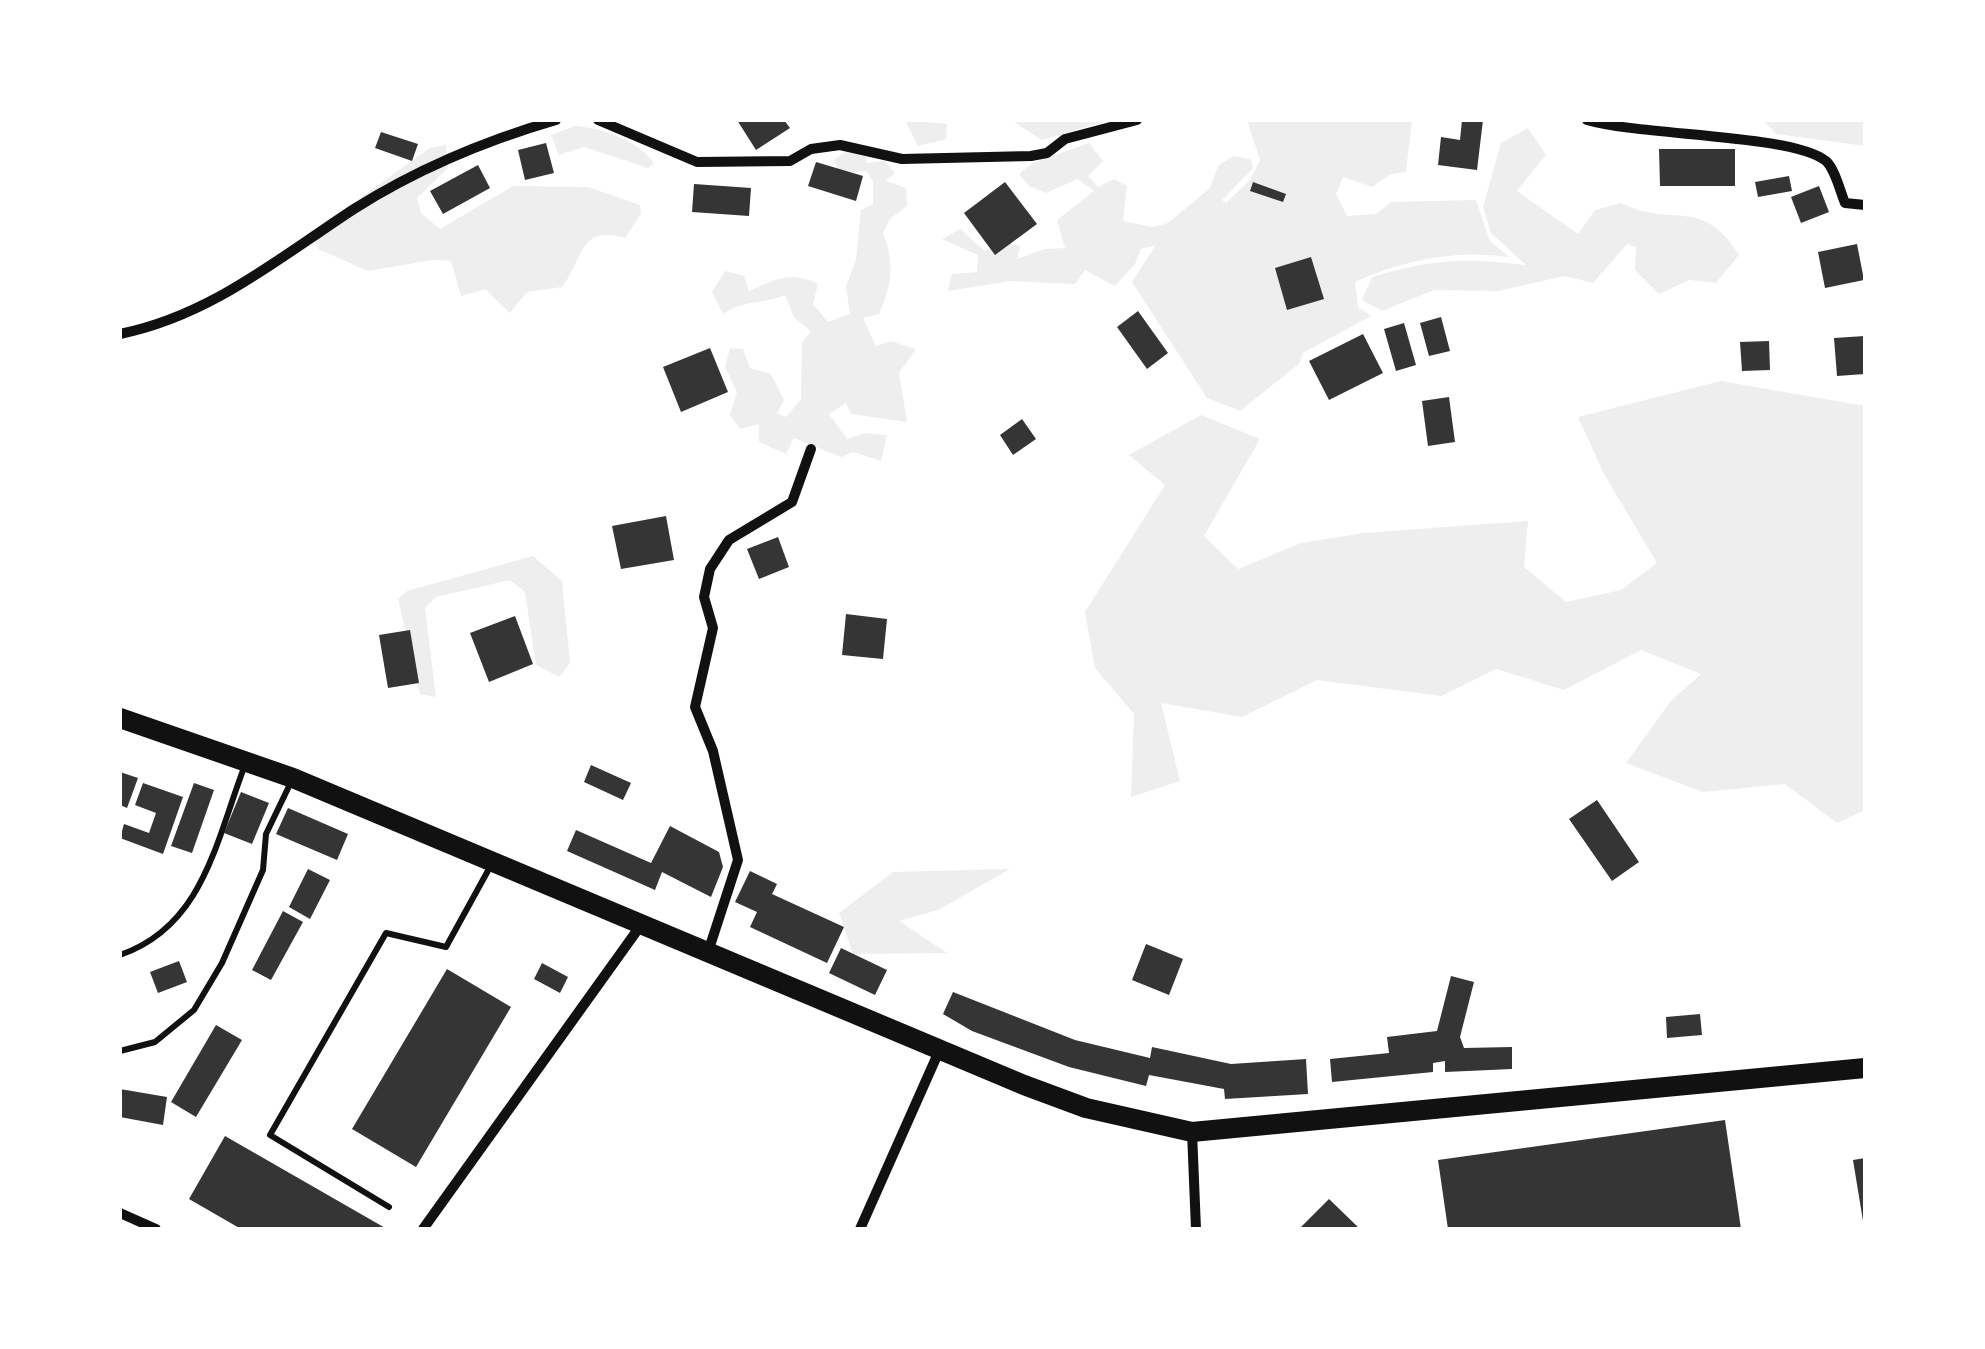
<!DOCTYPE html>
<style>
body{margin:0}
#map{position:relative;width:1985px;height:1349px;overflow:hidden;background:#fff;font-family:"Open Sans",sans-serif}
canvas{display:block}
.frame{position:absolute;inset:0;border:122px solid #fff;pointer-events:none}
</style>
<div id="map">
<canvas width="1985" height="1349"></canvas>
<div class="frame"></div>
</div>
<script>
const context = document.querySelector('canvas').getContext('2d');
context.lineJoin = 'round';
function fill(path, color) { context.fillStyle = color; context.fill(path, 'evenodd'); }
function trace(path, color, width, dash) { context.strokeStyle = color; context.lineWidth = width; context.lineCap = dash ? 'butt' : 'round'; context.setLineDash(dash || []); context.stroke(path); }
const green = new Path2D(`
 M905 120 947 124 946 139 918 146Z
 M1011 120H1111L1042 140Z
 M1247 120H1412L1406 172 1391 174 1372 187 1343 177 1336 194 1347 216 1376 214 1391 202 1476 200 1490 241 1509 257C1456 249 1403 260 1355 282L1358 307 1371 316 1303 353 1300 363 1240 411 1207 398 1132 282 1156 245 1141 249 1135 264 1115 286 1085 270 1075 284 1011 281 948 291 952 274 977 272 978 255 942 239 960 229 985 251 1001 242 1020 246 1017 259 1045 249 1065 248 1057 220 1094 191 1078 179 1046 193 1029 186 1019 174 1033 163 1089 143 1103 161 1088 176 1098 187 1114 179 1127 186 1123 221 1153 227 1168 223 1210 188 1218 166 1233 156 1251 159 1253 168 1222 200 1226 203 1250 180 1260 160Z
 M1763 120H1865V146L1776 134Z
 M575 126C602 128 639 140 654 164L648 168 584 147 559 155 551 135Z
 M1528 128 1546 155 1517 191 1578 234 1595 210 1621 203C1672 229 1702 195 1739 255L1716 283 1689 280 1659 294 1635 270 1636 247 1627 244 1593 283 1565 276 1498 291 1434 290 1382 311 1362 300 1372 277C1432 259 1464 258 1526 265L1491 233 1483 207 1501 143Z
 M446 145 448 168 417 198 421 213 440 229 513 186 588 187 640 205 641 214 625 238C579 224 584 259 562 287L527 292 510 313 485 289 461 296 451 261 432 260 368 271 318 249 311 233 430 148Z
 M845 152 866 156V163L884 161 895 173 886 181 906 188 907 206 890 219 883 233C895 263 892 285 879 314L863 318 876 346 891 341 916 349 899 373 907 422 851 414 846 403 829 414 847 439 865 433 887 435 881 461 853 452 841 457 794 438 786 454 759 442V424L740 429 730 415 737 392 725 367 730 348 743 349 750 368 771 374 784 400 777 413 786 417 801 399 802 342 811 332 794 317 785 295C761 305 745 299 723 314L712 292 725 271 744 276 749 291C776 279 790 270 818 284L813 304 828 322 850 314 846 286 856 260 861 210 873 204V182L867 171 839 173 834 160Z
 M1721 381 1865 406V810L1837 823 1785 784 1703 792 1626 763 1671 701 1701 674 1641 650 1564 690 1496 669 1441 696 1317 680 1242 717 1161 703 1180 781 1131 797 1134 714 1095 668 1085 612 1165 485 1129 455 1201 415 1260 439 1204 536 1238 569 1301 543 1364 533 1528 521 1524 567 1566 602 1621 590 1657 563 1604 474 1578 417Z
 M533 556 562 581 570 663 559 677 536 665 525 592 510 580 436 597 425 608 436 697 420 694 398 599 407 591Z
 M1010 869 938 910 899 921 947 953 853 954 839 913 893 872Z`);
const building = new Path2D(`
 M737 120H784L790 128 756 150Z
 M1462 120H1483L1477 170 1438 165 1441 137 1460 140Z
 M381 132 418 144 412 161 375 148Z
 M546 143 554 173 525 180 518 150Z
 M1659 149H1735V186H1660Z
 M816 162 863 176 856 201 808 186Z
 M478 165 490 188 443 214 430 191Z
 M1789 176 1792 191 1758 197 1755 182Z
 M1005 182 1037 224 995 255 964 213Z
 M1253 182 1286 194 1283 202 1250 191Z
 M694 184 751 188 749 216 692 212Z
 M1819 186 1829 212 1801 223 1791 197Z
 M1857 244 1864 280 1825 288 1818 252Z
 M1311 257 1324 299 1287 310 1275 268Z
 M1138 311 1168 353 1147 369 1117 327Z
 M1441 317 1450 351 1429 356 1420 323Z
 M1404 323 1416 365 1396 371 1384 329Z
 M1363 334 1383 373 1329 400 1309 361Z
 M1865 336V374L1837 376 1834 338Z
 M1769 341 1770 370 1742 371 1740 342Z
 M710 348 728 392 681 412 663 367Z
 M1449 397 1455 442 1428 446 1422 401Z
 M1022 419 1036 439 1013 455 1000 435Z
 M666 516 674 560 621 569 612 526Z
 M778 537 789 567 759 579 747 549Z
 M846 614 887 619 883 659 842 655Z
 M515 616 533 664 489 682 470 633Z
 M410 630 419 683 388 688 379 635Z
 M591 765 631 783 623 800 584 782Z
 M120 772 138 778 127 808 120 805Z
 M143 783 183 797 163 854 120 838 124 824 149 833 156 813 135 805Z
 M194 783 214 790 192 853 171 846Z
 M241 792 269 803 252 844 224 833Z
 M1597 800 1639 862 1612 881 1569 819Z
 M288 808 348 834 337 860 276 834Z
 M670 826 719 852 723 867 711 897 662 872 655 890 567 851 576 830 651 863Z
 M308 869 330 880 310 919 289 907Z
 M750 871 777 884 772 894 844 927 827 963 750 927 757 912 735 902Z
 M283 911 303 922 271 980 252 970Z
 M1146 944 1183 959 1169 995 1132 980Z
 M841 948 887 970 875 995 829 973Z
 M179 961 187 982 158 993 150 972Z
 M542 963 568 977 560 993 534 979Z
 M447 969 511 1007 416 1167 352 1129Z
 M1451 976 1474 982 1460 1037 1464 1048 1512 1047V1069L1445 1072V1061L1433 1063V1072L1332 1082 1330 1059 1389 1053 1387 1037 1437 1031Z
 M953 992 1075 1040 1150 1058 1152 1047 1231 1064 1306 1059 1308 1094 1225 1099 1224 1089 1149 1075 1146 1086 1069 1067 972 1031 943 1014Z
 M1700 1014 1702 1035 1667 1038 1666 1017Z
 M216 1025 242 1040 196 1117 171 1102Z
 M120 1089 167 1097 163 1125 120 1117Z
 M1725 1120 1741 1229H1448L1438 1160Z
 M225 1136 387 1229H241L189 1199Z
 M1865 1158V1221H1863L1853 1160Z
 M1329 1199 1360 1229H1299Z`);
const service = new Path2D(`
 M120 955C204 926 216 840 245 765
 M120 1051 155 1042 194 1010 222 963 263 870 266 834 292 780
 M389 1207 270 1135 386 933 446 947 490 867`);
const minor = new Path2D(`
 M598 120 697 162 790 161 811 149 840 145 902 159 1031 156 1047 153 1065 139 1137 120
 M1587 120C1641 136 1793 134 1826 161 1835 169 1840 191 1845 203L1865 205
 M120 334C210 316 279 258 354 209 417 169 484 141 556 120
 M708 952 738 860 713 751 695 707 713 628 704 597 710 569 729 540 792 502 811 449
 M1192 1132 1196 1229
 M120 1213 156 1229
 M423 1229 641 925
 M860 1229 940 1049`);
const trunk = new Path2D(`
 M120 718 293 778 1024 1085 1086 1108 1192 1132 1865 1068`);
fill(green, '#eee');
fill(building, '#353535');
trace(service, '#111', 6);
trace(minor, '#111', 10);
trace(trunk, '#111', 20);
</script>
